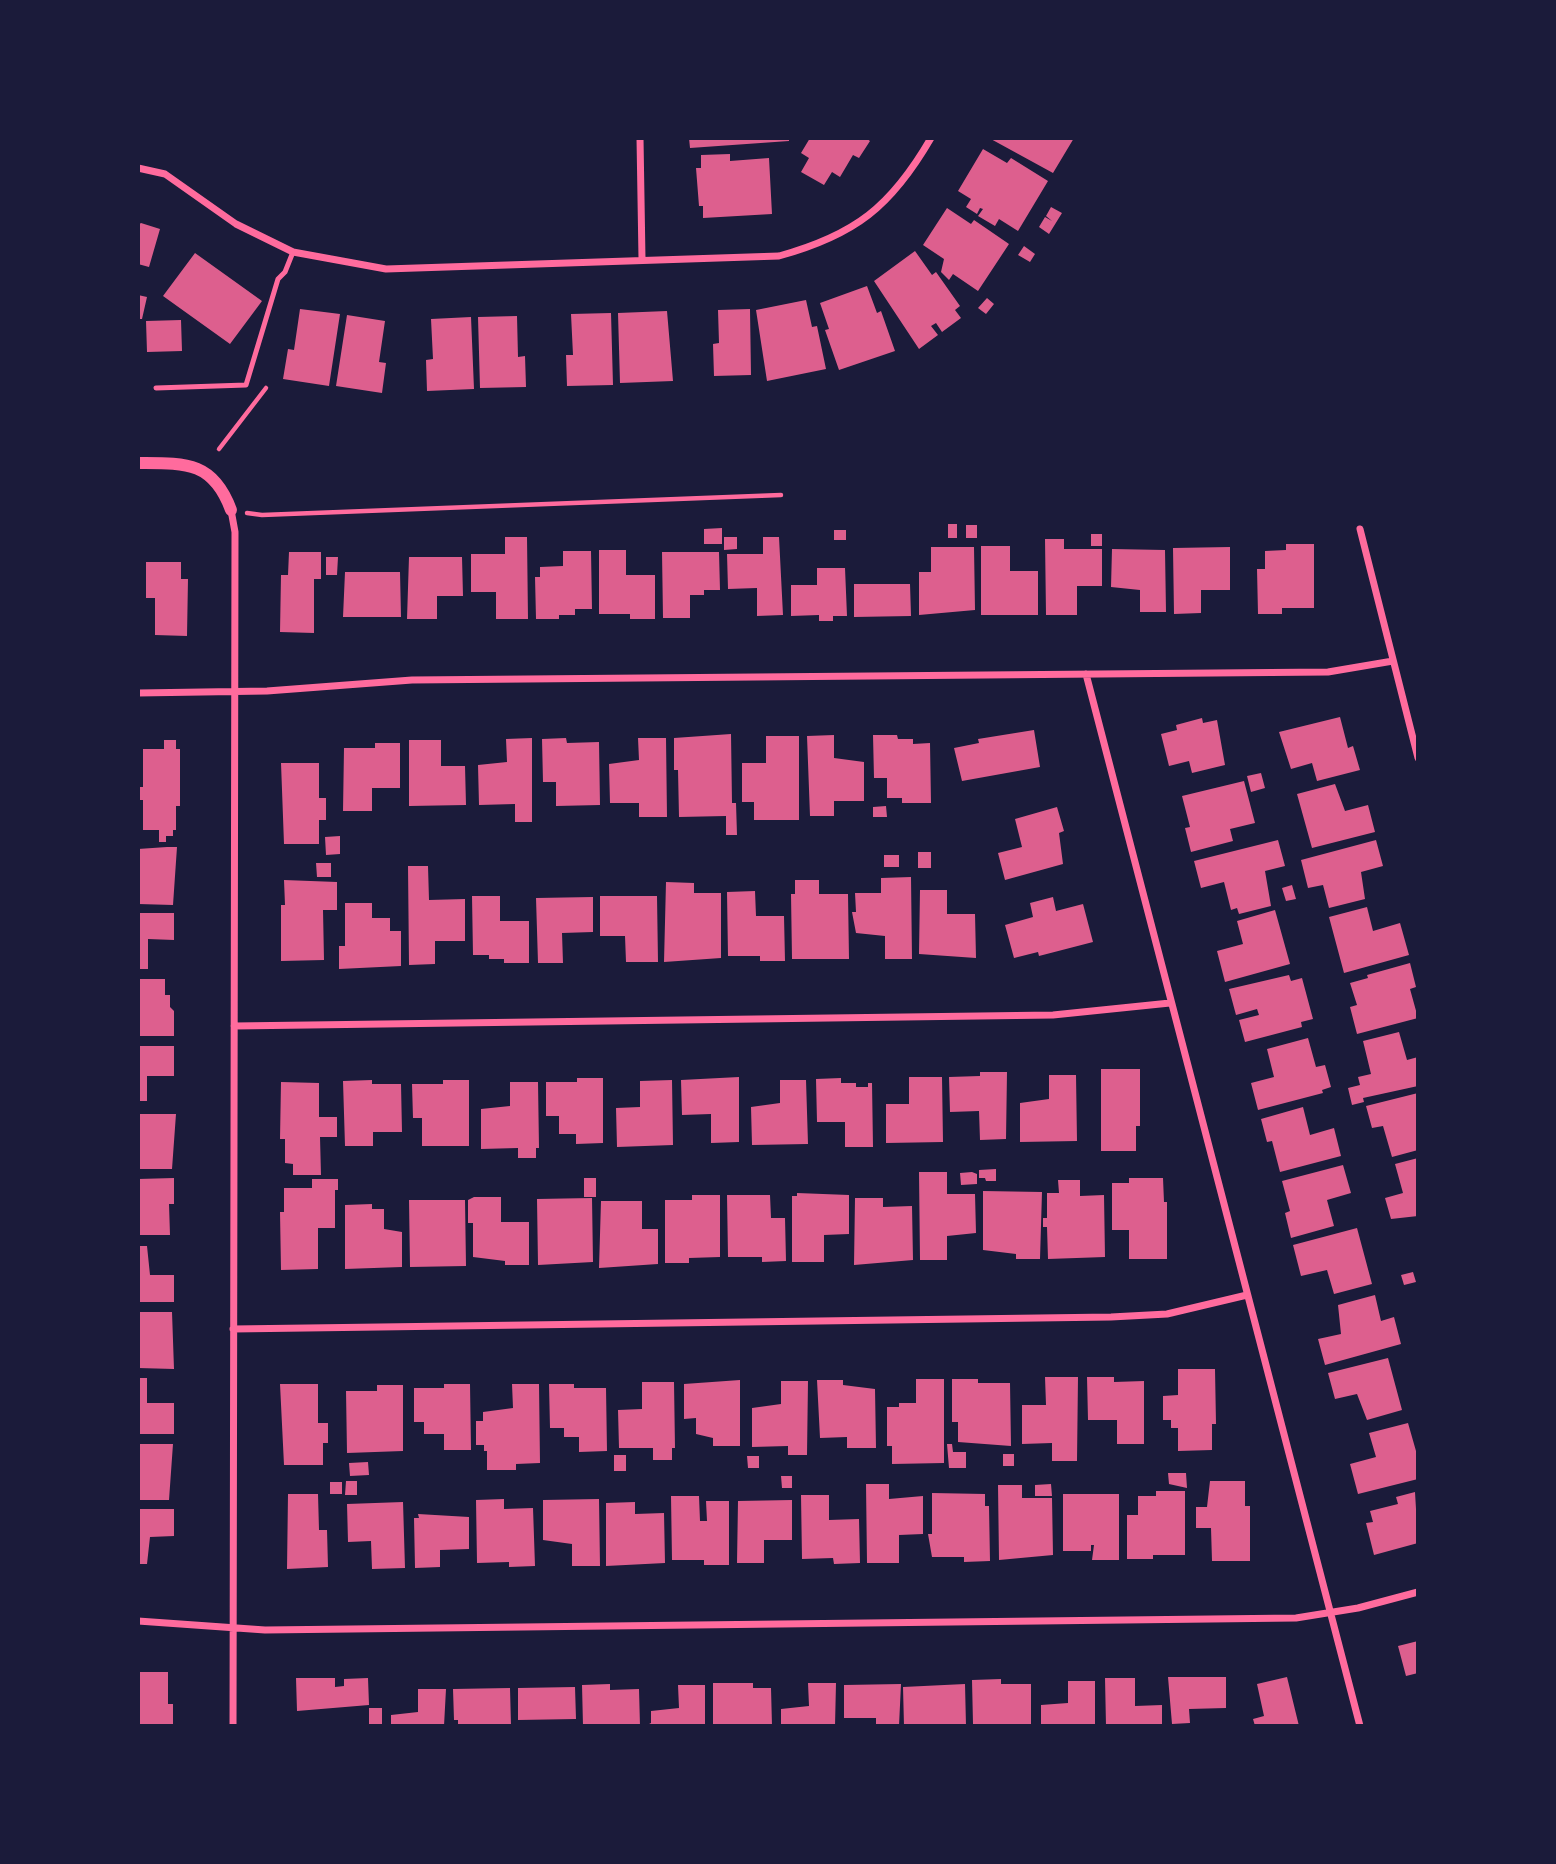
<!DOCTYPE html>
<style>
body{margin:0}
#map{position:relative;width:1556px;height:1864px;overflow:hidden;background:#1b1b3a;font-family:Poppins,sans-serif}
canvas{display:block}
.frame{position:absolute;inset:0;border:140px solid #1b1b3a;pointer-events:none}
</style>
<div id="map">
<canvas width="1556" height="1864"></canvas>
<div class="frame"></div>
</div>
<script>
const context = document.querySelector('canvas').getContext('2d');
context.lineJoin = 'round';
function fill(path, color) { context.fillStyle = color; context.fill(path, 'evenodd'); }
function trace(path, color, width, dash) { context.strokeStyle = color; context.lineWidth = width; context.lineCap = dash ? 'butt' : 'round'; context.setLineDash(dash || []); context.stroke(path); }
const building = new Path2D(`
 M689 138H789V141L690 148Z
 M810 138H866L870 141 859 158 853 155 840 177 832 172 824 185 801 172 809 158 801 153Z
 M989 138H1074L1053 173Z
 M983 149 1007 163 1011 158 1048 181 1018 231 999 219 995 226 978 216 983 209 980 208 977 214 966 207 971 199 958 191Z
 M730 154V161L769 158 772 214 703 218V206H699L696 168H701V155Z
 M1051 207 1062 213 1049 234 1039 227 1045 217 1052 221 1046 216Z
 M947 208 971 224 974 220 1009 244 978 291 953 274 949 280 941 272 944 259 923 245Z
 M141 223 160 229 149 267 138 264V225Z
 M1024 246 1035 254 1030 262 1018 255Z
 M915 251 932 275 936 272 960 306 955 310 961 318 942 332 936 323 931 326 938 335 919 349 874 281Z
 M195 253 262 301 230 344 163 296Z
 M867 286 877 313 881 311 895 351 839 370 825 330 829 329 820 303Z
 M138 295 147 297 142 319H138Z
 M987 298 994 304 986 314 978 308Z
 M806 300 812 327 817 326 826 369 767 381 756 310Z
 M300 309 340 314 329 386 283 379 288 349 294 350Z
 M750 309 751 375 714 376 713 344 719 343 718 310Z
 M667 311 673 381 620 383 618 313Z
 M611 313 613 385 567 386 566 355H573L571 314Z
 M347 315 385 321 379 362 386 363 382 393 336 386Z
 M517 316 518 357 525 356 526 387 480 388 478 317Z
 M471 317 474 389 427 391 426 360 433 359 431 319Z
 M181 320 182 351 147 352 146 321Z
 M948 524H957V538H948Z
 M966 525H977V538H966Z
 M722 528V544H704V529Z
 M834 530H846V540H834Z
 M1091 534H1102V546H1091Z
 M505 537H527L528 619H496V592H471V554H505Z
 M724 537H737V549L724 550Z
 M763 537H779L783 615 757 616V588L728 589 727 554H763Z
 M1045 539H1064V549H1102V586H1077V615H1046Z
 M1286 544H1314V608H1282V614H1258L1257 569H1265V551L1286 550Z
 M981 546H1010V571H1038V615H981Z
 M931 547H974L975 610 919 615V572H931Z
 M1230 547V590H1201V613L1174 614 1173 548Z
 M1112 549 1165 550 1166 612H1140V590L1111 587Z
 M599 550H626V575H655V619H630V614H599Z
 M563 551H591L592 609H575V615H559V619H536L535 577H540V567L563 566Z
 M289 552H321V579H314V633L280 632 281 575H288Z
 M662 552H719L720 590H704V595H690V618H663Z
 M326 557H338L337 575H326Z
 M409 557H462L463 596H437V619H407Z
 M146 562H181V579H188L187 636 155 635V598H146Z
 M817 568H845L847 616H833V621H819V615L791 616V585H817Z
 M345 572H400L401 617H343Z
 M854 584H910L911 616 854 617Z
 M1340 717 1348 748 1353 746 1360 770 1317 781 1312 763 1291 769 1279 732Z
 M1202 718 1203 723 1217 720 1225 765 1192 773 1189 761 1169 766 1161 734 1177 730 1176 725Z
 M1034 730 1040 767 962 781 954 748 979 743 978 739Z
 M731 734 732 803H736L737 835H726V816L679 817 678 770H674V738Z
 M834 735V758L864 762V801H834V816H810L807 736Z
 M873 735H897L898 739H913V744L930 743 931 803H902V798H887V778H874Z
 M766 736H799V820H754V802H742V763H766Z
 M532 738V822H515V804L479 805 478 765 507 762 506 739Z
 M566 738 567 743 599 742 600 805 556 806V782H543L542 739Z
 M638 738H666L667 817H639V803H610L609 764 639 760Z
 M164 740H176V749H180V806H176V830H173V836H166V842H159V830H143V800H138V787H143V749H164Z
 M409 740H441V766H465L466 805 409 806Z
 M375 743H400V788H372V811H343L344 748H375Z
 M281 763H319V798H326V820H319V844H284Z
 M1261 773 1265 788 1251 792 1247 776Z
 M1244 781 1255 823 1230 829 1233 841 1191 852 1185 828 1190 827 1182 796Z
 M1335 784 1345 811 1368 805 1375 832 1312 848 1297 794Z
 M886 806 887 817H873V807Z
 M1057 807 1064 831 1059 833 1063 864 1005 880 998 853 1022 847 1015 819Z
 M340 836V854L326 855 325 837Z
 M1278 840 1285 866 1265 871 1271 906 1239 914 1237 908 1231 910 1224 882 1201 888 1194 861Z
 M1376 840 1383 866 1361 872 1365 899 1329 908 1323 885 1308 888 1301 860Z
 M167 847H177L173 905 138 904V849Z
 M918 852H931V868H918Z
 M884 855H899V867H884Z
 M316 863H331V877H317Z
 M408 866H428L429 900 465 899V941H435V964L409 965Z
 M911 877 912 959H885V936L856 933 852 912H856L855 893H881V878Z
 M284 880 337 882V910H323L324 960 281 961V905H285Z
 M795 880H819V894H848L849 959H792L791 894H795Z
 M666 882 694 883V893H721V958L664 962Z
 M1292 885 1296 899 1286 901 1282 888Z
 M920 890H947V914H975L976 958 919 954Z
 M755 891 756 916H784L785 961H760V956H728L727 892Z
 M472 896H500V921H529V963H504V959H489V955H473Z
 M600 896H657L658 962H626L625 936H600Z
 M593 897V932L562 933 563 963H538L536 898Z
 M1053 897 1056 911 1083 904 1093 942 1039 956 1038 952 1014 958 1005 925 1033 917 1030 903Z
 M345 903H372V918H390V931H401V966L339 969V946H345Z
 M1367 907 1373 931 1400 923 1409 955 1344 973 1329 917Z
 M1275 910 1290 964 1225 982 1217 951 1243 944 1237 921Z
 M138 913H174V940L148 939V969H138Z
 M1410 963 1416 987 1410 989 1418 1018 1357 1034 1350 1007 1357 1005 1350 983 1368 978 1367 975Z
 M1289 975 1291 981 1302 978 1313 1019 1301 1022 1302 1027 1245 1042 1239 1020 1259 1015 1257 1009 1236 1015 1229 989Z
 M138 979H165V995H170V1007L174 1011V1036H138Z
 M1399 1032 1407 1060 1418 1057V1086L1363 1098 1364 1102 1352 1105 1348 1088 1360 1085 1358 1077 1371 1074 1363 1041Z
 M1308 1038 1316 1067 1325 1065 1331 1087 1322 1090 1323 1093 1258 1110 1251 1083 1274 1077 1267 1049Z
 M138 1046H174V1076H147V1101H138Z
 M1101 1069H1140V1126H1136V1151H1101Z
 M980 1072H1007L1006 1139 980 1140 979 1111 950 1112 949 1077 980 1076Z
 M1049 1075H1076L1077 1141 1020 1142V1103L1049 1099Z
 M739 1077V1142L711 1143V1114L682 1115 681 1080Z
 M909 1077H942L943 1142 886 1143V1104H909Z
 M577 1078H603V1143L576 1144V1134H559V1116H546V1082H577Z
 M841 1078V1083H856V1087H868V1083H872L873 1147H845V1122H817L816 1079Z
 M372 1080V1084H401L402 1132H373V1146H345L343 1081Z
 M443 1080H469V1146H422V1118H413L412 1084H443Z
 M672 1080 673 1145 617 1147 616 1108 640 1107V1081Z
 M780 1080H806L808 1144 752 1145 751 1107 780 1103Z
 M281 1082 319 1083V1117H337V1137H320L321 1175H293V1164L285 1163V1139H280Z
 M510 1082H538L539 1148H536V1158H518V1148L481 1149V1109L510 1106Z
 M1418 1093V1150L1392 1157 1383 1126 1372 1128 1366 1106Z
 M1303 1107 1310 1135 1334 1128 1341 1156 1280 1172 1272 1141 1267 1142 1261 1119Z
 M138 1114H176L172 1169H138Z
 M1418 1158V1216L1391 1219 1385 1198 1403 1193 1395 1164Z
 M1343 1165 1351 1193 1327 1200 1334 1226 1291 1238 1285 1213 1290 1211 1282 1181Z
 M996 1169V1181H986L985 1178H979V1170Z
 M919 1172H947V1194H975L976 1233 947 1236V1260H920Z
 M972 1172 977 1174V1184L961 1185 960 1173Z
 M174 1178V1204H169L170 1235H138V1179Z
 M584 1178H596V1197H584Z
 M1129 1178H1163L1164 1202H1167V1259H1129V1230H1112V1183H1129Z
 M312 1179H338V1190H335V1228H318V1269L281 1270 280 1212H284V1188H312Z
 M1058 1180H1080V1196L1104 1195 1105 1257 1048 1259 1047 1227H1043V1218H1047V1193H1059Z
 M983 1191 1042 1192 1040 1259H1016V1254L983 1250Z
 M797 1193 849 1195V1234L824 1235V1262H792V1196H797Z
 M692 1195H720V1257L689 1258V1263H665V1200H692Z
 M727 1195H770L771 1218H785L786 1261 762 1262V1257H728Z
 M474 1197H501V1222H529V1265H505V1261L473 1257V1223H468V1200Z
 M592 1198 593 1262 538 1265 537 1199Z
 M855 1198H883V1207L912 1206 913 1260 854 1265Z
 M409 1200H465L466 1266 410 1267Z
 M601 1201H642V1229H658V1264L599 1268Z
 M372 1204V1209H384V1229L402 1232V1267L345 1269V1205Z
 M1357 1228 1372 1284 1334 1294 1327 1270 1301 1276 1293 1245Z
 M138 1246H147L150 1275H174V1302H138Z
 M1413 1272 1416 1282 1404 1285 1401 1275Z
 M1375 1295 1381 1321 1394 1317 1401 1344 1325 1365 1318 1339 1341 1334 1338 1305Z
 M138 1312H172L174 1369 138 1368Z
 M1388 1358 1402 1410 1367 1420 1357 1394 1335 1399 1328 1373Z
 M1178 1369H1215L1216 1424H1212V1450L1178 1451V1428H1171V1420H1163V1396L1178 1395Z
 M1045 1377H1078L1077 1461H1052V1443L1022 1444V1405H1046Z
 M1087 1377H1114V1382L1144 1381V1444H1117V1420H1088Z
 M138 1378H147V1403H174V1434H138Z
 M916 1379H944V1463L892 1464V1446H887V1407H899V1403H916Z
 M952 1379H978V1383H1010L1011 1446 958 1442V1422H952Z
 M740 1380V1446H713V1438L696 1434V1418L684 1419V1384Z
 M817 1380H843V1385L875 1389 876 1448H847V1437L820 1438Z
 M781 1381H808L807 1455H788V1446L752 1447V1408L781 1404Z
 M642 1382H674L675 1448H672V1460H653V1448H619L618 1410 642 1409Z
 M280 1384H318V1423H328V1443H323V1465H284Z
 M444 1384H470L471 1450H444V1434H424V1422H414V1388H444Z
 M512 1384H539L540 1463 516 1464V1470H487V1451H484V1445H476V1421H483V1412L513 1408Z
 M549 1384H574V1388H606L607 1451 579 1452V1437H564V1428H550Z
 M377 1385H403V1451L347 1453 346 1391H377Z
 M1408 1423 1418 1458V1479L1358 1494 1350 1464 1376 1457 1369 1433Z
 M138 1444H173L169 1500H138Z
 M947 1444H952L953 1452H966V1468H949Z
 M1003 1454H1014V1466H1003Z
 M614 1455H626V1471H614Z
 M747 1456H759V1468H748Z
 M368 1462 369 1475 350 1476 349 1463Z
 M1168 1473H1186L1187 1488 1169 1484Z
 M781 1476H792V1488H782Z
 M346 1481H357V1495H345Z
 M1210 1481H1245V1506H1250V1561H1212L1211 1528H1196V1507H1207Z
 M330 1482H342V1494H330Z
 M866 1484H889V1499L923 1496V1534L899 1535V1563H867Z
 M1051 1484 1052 1496H1035V1485Z
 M998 1485H1022V1498H1052L1053 1555 999 1560Z
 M1156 1491H1185V1555H1153V1559H1127V1515H1138V1496H1156Z
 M1415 1492 1418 1543 1374 1555 1366 1523 1373 1522 1370 1511 1398 1504 1396 1497Z
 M932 1493 985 1494V1506H989L990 1561 964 1562V1557H932L928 1534H932Z
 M288 1494H318L319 1530H327L328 1567 287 1569Z
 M1063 1494H1119V1560H1092L1094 1545H1091V1551H1063Z
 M801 1495H829V1520L859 1519 860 1563 834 1564 833 1558 802 1559Z
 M671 1496H699L700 1521H707L706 1501H729V1565H704V1560H672Z
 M504 1499V1509L533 1508 535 1566 509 1567V1562L477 1563 476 1500Z
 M599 1499 600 1566H572V1544L543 1540V1500Z
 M792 1500V1540H764V1563H737L738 1501Z
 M403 1502 405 1568 372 1569 371 1541 348 1542 347 1504Z
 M635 1502V1514L664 1513 665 1563 606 1566V1503Z
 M138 1509H174V1536L150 1537 147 1564H138Z
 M418 1514 469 1517V1549L440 1550V1567L415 1568 414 1518H419Z
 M1418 1641V1673L1406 1676 1398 1646Z
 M138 1672H168V1704H173V1726H138Z
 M1168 1677H1226V1708L1189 1709 1190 1723 1172 1724Z
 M1287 1677 1299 1726H1255L1253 1719 1264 1716 1257 1684Z
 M296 1678H335V1687L344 1686V1679L368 1678 369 1705 297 1711Z
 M1105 1678H1135V1706L1162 1705V1726H1106Z
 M1001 1679V1684H1031V1726L973 1724 972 1680Z
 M1068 1681H1095V1726H1041V1705L1068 1703Z
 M713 1683H753V1688H771L772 1726H713Z
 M808 1683H836L835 1726H781V1709L809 1706Z
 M610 1684V1690L639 1689 640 1726H583L582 1685Z
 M901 1684 899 1726H876V1718H844V1685Z
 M965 1684 966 1726H904L903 1687Z
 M678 1685H705V1726H645L651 1723V1711L679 1708Z
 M575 1687 576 1719 518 1720V1688Z
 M510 1688 511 1726H458V1720H454L453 1689Z
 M418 1689H446L444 1726H391V1715L418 1712Z
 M369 1708H382V1726H369Z`);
const path = new Path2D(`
 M219 449 266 388
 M247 513 262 515 781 495`);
const service = new Path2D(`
 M156 388 246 385 278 279 285 272 293 252`);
const minor = new Path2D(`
 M640 138 642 259
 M138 168 165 174 236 224 293 252 386 269 779 256C855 235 891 207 931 138
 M231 510 235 532 233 1726
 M1360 529 1418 758
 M1086 674 1360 1726
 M138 693 267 691 412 680 1328 672 1393 661
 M234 1026 1053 1015 1170 1003
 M233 1329 1111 1317 1167 1314 1247 1295
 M138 1621 265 1630 1296 1618 1358 1608 1418 1592`);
const tertiary = new Path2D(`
 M138 463C185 463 213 461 231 510`);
fill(building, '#dd5f8e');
trace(path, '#ff6b9d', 4.5);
trace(service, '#ff6b9d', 5);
trace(minor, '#ff6b9d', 7);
trace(tertiary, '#ff6b9d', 12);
</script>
